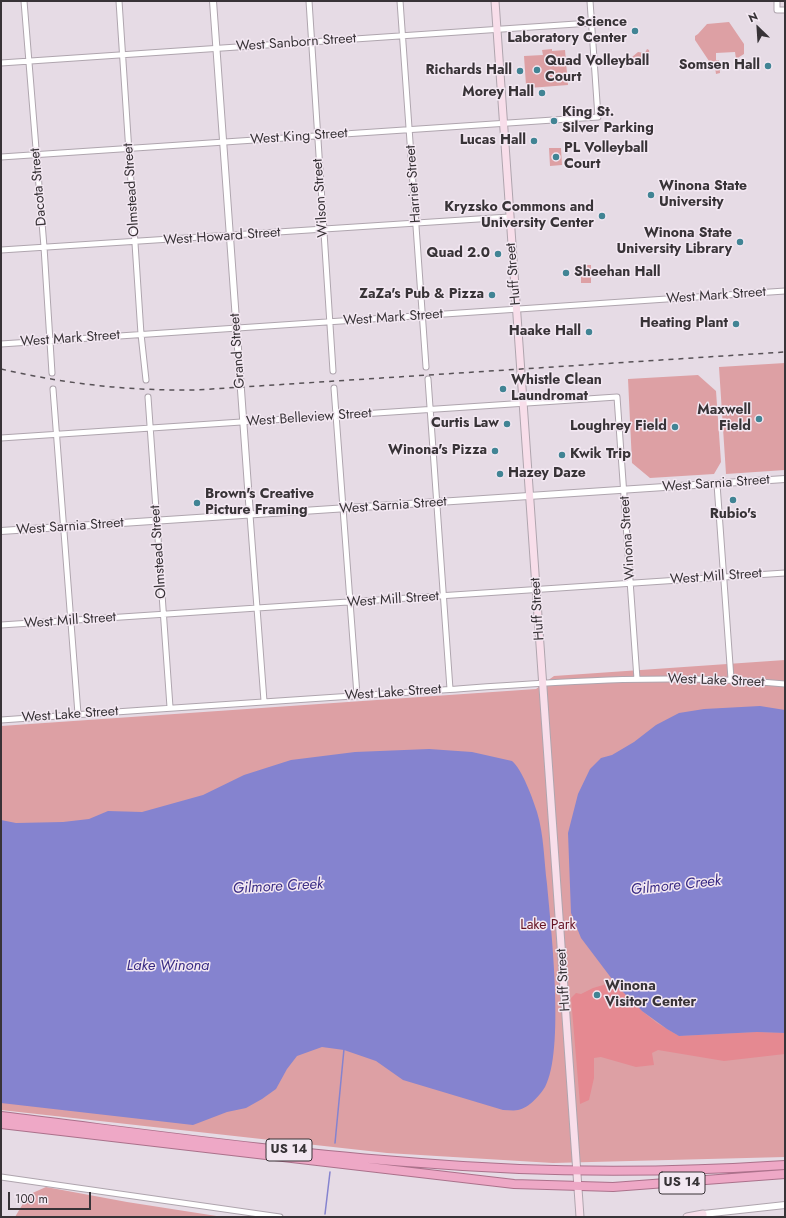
<!DOCTYPE html>
<style>
body{margin:0}
#map{position:relative;width:786px;height:1218px;overflow:hidden;background:#e6dbe5;font-family:Jost,sans-serif}
canvas{display:block}
.frame{position:absolute;inset:0;border:2px solid #383337;pointer-events:none}
.north{position:absolute;left:738px;top:8px;width:40px;height:40px;-webkit-text-stroke:3px #f3e8f2;paint-order:stroke;rotate:335deg;font-size:11px;font-weight:700;line-height:16px;text-align:center;color:#383337}
.north::after{content:'';display:block;margin:auto;width:14px;height:18px;background:#383337;clip-path:polygon(50% 0,100% 100%,50% 72%,0 100%)}
.scale{position:absolute;left:8px;top:1192px;width:83px;height:18px;box-sizing:border-box;border:2px solid #383337;border-top:0;padding-left:5px;font-size:12px;line-height:14px;white-space:nowrap;color:#383337;-webkit-text-stroke:3px #f3e8f2;paint-order:stroke}
</style>
<div id="map">
<canvas width="786" height="1218"></canvas>
<div class="frame"></div>
<div class="north">N</div>
<div class="scale">100 m</div>
</div>
<script>
const context = document.querySelector('canvas').getContext('2d');
context.lineJoin = 'round';
function fill(path, color) { context.fillStyle = color; context.fill(path, 'evenodd'); }
function trace(path, color, width, dash) { context.strokeStyle = color; context.lineWidth = width; context.lineCap = dash ? 'butt' : 'round'; context.setLineDash(dash || []); context.stroke(path); }
function drawText(font, color, halo, rows, align = 'center') {
  context.font = font + ' Jost,sans-serif'; context.lineWidth = 3; context.setLineDash([]); context.textBaseline = 'middle'; context.strokeStyle = halo; context.fillStyle = color; for (const [text, x, y, turn = 0] of rows) {
    context.save(); context.translate(x, y); context.rotate((+turn || 0) * Math.PI / 180); context.textAlign = isNaN(turn) ? turn : align; if (halo) context.strokeText(text, 0, 0); context.fillText(text, 0, 0); context.restore();
  }
}
const green = new Path2D(`
 M729 22 744 44V54L736 59 735 52 716 53V60H719L720 73 716 74 715 67H713L695 40V36L698 34 707 24Z
 M552 49V51L565 50 568 85 529 88V85H526L524 56 543 55 542 50Z
 M647 49 649 50 650 59 624 61 627 57H632L638 52 645 53Z
 M549 148H561L562 165 550 166Z
 M581 265H591V283H581Z
 M785 363V470L726 474 719 367Z
 M698 375 716 391 721 462 714 474 650 478 632 463 628 379Z
 M785 660V1157L553 1163 387 1153 1 1110V726L536 689 554 676Z
 M46 1187 127 1202 223 1217H15L28 1195Z`);
const forest = new Path2D(`
 M610 983 618 987 642 1011 657 1023 679 1036 757 1032 785 1033V1054L724 1061 658 1050 652 1053 654 1065 636 1067 601 1057 594 1058V1078L589 1100 580 1104 571 998 576 993 581 994 593 988Z`);
const water = new Path2D(`
 M760 706 785 710V1033L757 1032 679 1036 667 1029 642 1011 618 987 581 938 571 913 568 833 578 794 590 769 601 758 612 755 634 742 656 725 679 713 704 709Z
 M429 749 472 752 512 761C522 769 533 799 537 812 544 835 544 861 547 884 551 928 565 1051 545 1087 540 1095 529 1108 518 1110 514 1111 508 1110 503 1110L403 1080 376 1061 344 1050 322 1047 297 1056 287 1069 276 1089 262 1099 246 1108 227 1112 193 1125 1 1103V820L16 823 63 822 89 819 108 811 142 812 203 795 244 775 291 760 355 752Z`);
const stream = new Path2D(`
 M335 1143 344 1049
 M325 1214 330 1172`);
const minor = new Path2D(`
 M24 1 44 247 52 373
 M119 1 141 334 146 380
 M309 1 333 371
 M400 1 426 367
 M777 1V10H785
 M1 63 591 23
 M1 157 598 117 590 1
 M1 250 509 217
 M1 344 785 291
 M428 379 450 689
 M334 388 357 695
 M53 389 78 714
 M148 397 170 707
 M1 438 617 397 637 679
 M717 484 731 679
 M250 515 264 701
 M1 625 785 573
 M1 720C148 710 295 699 442 690 557 682 670 673 785 684
 M1 1177 280 1217`);
const tertiary = new Path2D(`
 M213 1 250 515
 M1 531 785 479
 M703 1214 785 1205`);
const secondary = new Path2D(`
 M495 1 580 1217
 M687 1217 703 1214V1217`);
const trunk = new Path2D(`
 M1 1116C141 1133 281 1153 421 1163 542 1173 664 1173 785 1165
 M1 1124 514 1184 613 1187 785 1174`);
const rail = new Path2D(`
 M1 369C66 384 130 391 196 390L785 352`);
const markers = [
 [635,31,4,"#418494"],
 [768,66,4,"#418494"],
 [537,70,4,"#418494"],
 [520,71,4,"#418494"],
 [542,93,4,"#418494"],
 [554,121,4,"#418494"],
 [534,141,4,"#418494"],
 [556,157,4,"#418494"],
 [651,195,4,"#418494"],
 [602,216,4,"#418494"],
 [740,242,4,"#418494"],
 [498,254,4,"#418494"],
 [566,273,4,"#418494"],
 [492,295,4,"#418494"],
 [736,324,4,"#418494"],
 [589,332,4,"#418494"],
 [503,389,4,"#418494"],
 [759,419,4,"#418494"],
 [507,424,4,"#418494"],
 [675,427,4,"#418494"],
 [495,451,4,"#418494"],
 [562,455,4,"#418494"],
 [500,474,4,"#418494"],
 [733,500,4,"#418494"],
 [197,503,4,"#418494"],
 [597,995,4,"#418494"]
];
const shields = [
 [289,1150,46],
 [682,1183,46]
];
const shieldNames = [
 ["US 14",289,1150],
 ["US 14",682,1183]
];
const poiNames = [
 ["Science",627,23],
 ["Laboratory Center",627,39],
 ["Quad Volleyball",545,62,"left"],
 ["Court",545,78,"left"],
 ["Somsen Hall",760,66],
 ["Richards Hall",512,71],
 ["Morey Hall",534,93],
 ["King St.",562,113,"left"],
 ["Silver Parking",562,129,"left"],
 ["Lucas Hall",526,141],
 ["PL Volleyball",564,149,"left"],
 ["Court",564,165,"left"],
 ["Winona State",659,187,"left"],
 ["University",659,203,"left"],
 ["Kryzsko Commons and",594,208],
 ["University Center",594,224],
 ["Winona State",732,234],
 ["University Library",732,250],
 ["Quad 2.0",490,254],
 ["Sheehan Hall",574,273,"left"],
 ["ZaZa's Pub & Pizza",484,295],
 ["Heating Plant",728,324],
 ["Haake Hall",581,332],
 ["Whistle Clean",511,381,"left"],
 ["Laundromat",511,397,"left"],
 ["Maxwell",751,411],
 ["Field",751,427],
 ["Curtis Law",499,424],
 ["Loughrey Field",667,427],
 ["Winona's Pizza",487,451],
 ["Kwik Trip",570,455,"left"],
 ["Hazey Daze",508,474,"left"],
 ["Brown's Creative",205,495,"left"],
 ["Picture Framing",205,511,"left"],
 ["Rubio's",733,515,"center"],
 ["Winona",605,987,"left"],
 ["Visitor Center",605,1003,"left"]
];
const streetNames = [
 ["West Sanborn Street",296,43,-4],
 ["West King Street",299,137,-4],
 ["Harriet Street",414,184,-94],
 ["Dacota Street",39,187,-95],
 ["Olmstead Street",132,190,-94],
 ["Wilson Street",321,198,-94],
 ["West Howard Street",222,237,-4],
 ["Huff Street",514,274,-95],
 ["West Mark Street",716,296,-4],
 ["West Mark Street",393,318,-4],
 ["West Mark Street",70,339,-4],
 ["Grand Street",238,351,-94],
 ["West Belleview Street",309,418,-4],
 ["West Sarnia Street",716,484,-4],
 ["West Sarnia Street",393,506,-4],
 ["West Sarnia Street",70,527,-4],
 ["Winona Street",628,538,-94],
 ["Olmstead Street",159,552,-94],
 ["West Mill Street",716,577,-4],
 ["West Mill Street",393,600,-4],
 ["Huff Street",538,609,-94],
 ["West Mill Street",70,621,-4],
 ["West Lake Street",716,681,2],
 ["West Lake Street",393,693,-4],
 ["West Lake Street",70,715,-4],
 ["Huff Street",564,980,-94]
];
const parkNames = [
 ["Lake Park",548,926]
];
const waterNames = [
 ["Gilmore Creek",676,886,-6],
 ["Gilmore Creek",278,887,-3],
 ["Lake Winona",168,966]
];
fill(green, '#dda0a4');
fill(forest, '#e58991');
fill(water, '#8583cf');
trace(stream, '#8583cf', 1.5);
trace(minor, '#afa5ae', 7);
trace(tertiary, '#afa5ae', 8);
trace(secondary, '#afa5ae', 9);
trace(trunk, '#ab718b', 10);
trace(minor, '#fff', 5);
trace(tertiary, '#fff', 6);
trace(secondary, '#f8deea', 7);
trace(trunk, '#eea8c6', 8);
trace(rail, '#585257', 1.5, [5, 5]);
for (const [x, y, r, color] of markers) { const dot = new Path2D(); dot.arc(x, y, r, 0, 2 * Math.PI); context.fillStyle = color; context.fill(dot); trace(dot, '#f3e8f2', 1.5); }
for (const [x, y, w] of shields) { const box = new Path2D(); box.roundRect(x - w / 2, y - 11, w, 22, 3); context.fillStyle = '#f3e8f2'; context.fill(box); trace(box, '#383337', 1); }
drawText('bold 13px', '#383337', null, shieldNames);
drawText('bold 14px', '#383337', '#f3e8f2', poiNames, 'right');
drawText('14px', '#383337', '#f3e8f2', streetNames);
drawText('14px', '#651323', '#f3e8f2', parkNames);
drawText('italic 15px', '#392b84', '#f3e8f2', waterNames);
</script>
